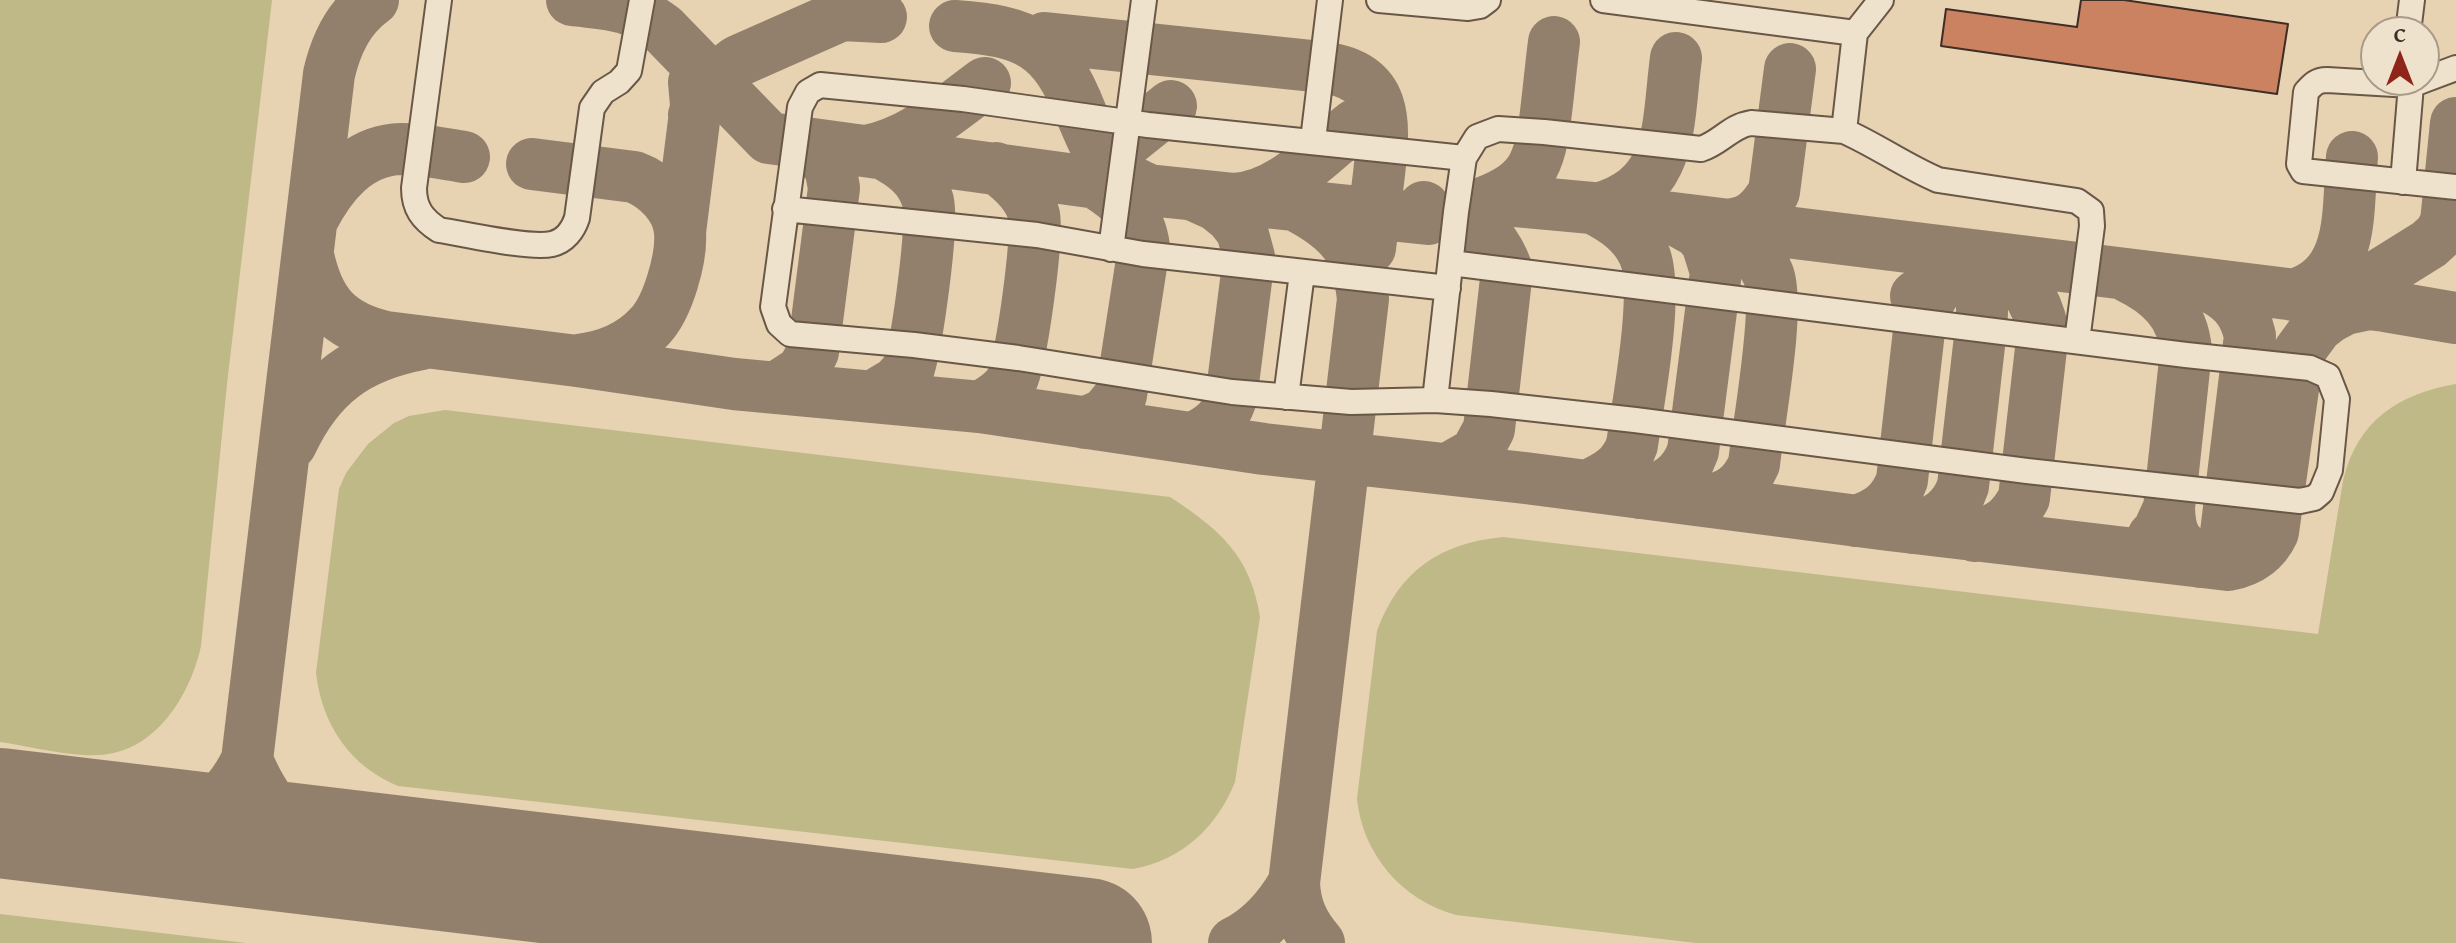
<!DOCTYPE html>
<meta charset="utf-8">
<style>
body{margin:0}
#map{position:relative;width:2456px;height:943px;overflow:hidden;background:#e7d2b2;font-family:"Gentium Book Plus",serif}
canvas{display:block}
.north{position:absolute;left:2360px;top:16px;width:80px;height:80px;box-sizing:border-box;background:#efe2cd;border:2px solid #a99a8a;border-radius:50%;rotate:0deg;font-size:22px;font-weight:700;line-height:32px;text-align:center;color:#3f2e25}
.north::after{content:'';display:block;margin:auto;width:28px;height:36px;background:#8f2418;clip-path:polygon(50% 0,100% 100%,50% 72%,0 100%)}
</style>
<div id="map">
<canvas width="2456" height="943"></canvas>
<div class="north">С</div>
</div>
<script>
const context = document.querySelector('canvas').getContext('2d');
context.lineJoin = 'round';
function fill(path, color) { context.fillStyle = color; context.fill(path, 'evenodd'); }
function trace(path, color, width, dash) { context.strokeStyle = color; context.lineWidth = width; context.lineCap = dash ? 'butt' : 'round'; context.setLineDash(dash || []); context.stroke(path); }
const green = new Path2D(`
 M0 0H272L227 384 201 646C190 696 155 753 98 755 72 757 27 746 0 742Z
 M2456 384V943H1696L1456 915C1402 900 1363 855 1357 799L1377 631C1399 571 1440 543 1503 537L2318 634 2343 481C2357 421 2398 394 2456 384Z
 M445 410 1170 497C1220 530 1250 555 1260 617L1235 782C1217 827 1182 860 1133 869L398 786C350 766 322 725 316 673L339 489 346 473 368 444 394 423 409 416Z
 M0 914 246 943H0Z`);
const taxiway = new Path2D(`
 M572 0C612 5 629 3 663 29L769 138 1148 190 1428 219
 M955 26C1028 31 1054 44 1081 113 1090 134 1098 156 1115 172 1124 179 1137 184 1148 190
 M1036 45 1045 38 1322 67C1389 76 1385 121 1379 174 1376 199 1373 224 1370 248
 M694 115 721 74 738 61 842 15 881 17
 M866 151C913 142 947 111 985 83
 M1106 158 1171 106
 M532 164 634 177C656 185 678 207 680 232 682 258 668 307 650 326 631 347 605 357 578 360
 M1234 199C1282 196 1318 154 1355 125
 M1494 199 1592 208 2385 306 2456 318
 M1477 205C1531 187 1540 166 1546 112 1549 88 1551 65 1554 42
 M1424 207C1432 220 1446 216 1459 219 1484 224 1499 248 1507 270L1489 429 1476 453 1448 469
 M1597 209C1675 188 1667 124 1676 58
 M312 220C330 185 357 150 401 149 422 149 444 154 464 157
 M1723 225C1749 224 1761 214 1774 192L1790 69
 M680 232 696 105 694 82
 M308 255C318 303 338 326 386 337L577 361 734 384 980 407 1264 449 1525 478 1889 525 2228 565C2249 561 2264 551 2273 532L2298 353 2317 327 2330 317 2345 309 2368 304
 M2127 276C2160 292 2183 313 2186 351L2169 508 2158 532 2153 537
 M2293 295C2356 277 2347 211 2352 157
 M2326 299 2352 292 2429 244 2440 234 2446 222 2456 123
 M1919 331C1929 286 1947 272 1990 259 2020 277 2036 296 2043 331L2024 498C2012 521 2000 529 1975 536
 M776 388 802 371 813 352 834 188 830 166 807 144
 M872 397 897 382 909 368C917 341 934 225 928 201 921 176 903 164 882 153
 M980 407C993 400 1005 393 1012 380 1021 363 1039 233 1034 215 1029 194 1013 180 996 168
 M1085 423 1105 414 1121 395 1144 247C1140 215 1122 199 1096 183
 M1195 437C1214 428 1224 419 1231 399L1249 257 1242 231 1231 217 1216 205 1196 196
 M291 444C319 384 357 356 422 344
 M1588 486C1609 476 1624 468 1632 445 1638 402 1660 289 1644 254 1634 232 1616 220 1595 209
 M1640 493C1666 488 1684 477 1693 451L1716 272 1707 243 1698 232 1673 218
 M1704 501C1729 498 1744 487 1754 464 1758 426 1781 304 1768 274 1758 250 1742 241 1723 225
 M2169 508C2170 538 2177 545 2201 562L2225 541 2250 336C2244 309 2231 296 2206 285
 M1856 521C1879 514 1894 503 1902 480L1919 331 1920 310 1916 296
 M1913 528C1938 522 1955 510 1963 486L1981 328C1985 288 1979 272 1944 253
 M247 760C272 820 300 840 361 856
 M133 829C189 822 221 814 247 760L329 74C336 44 348 18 373 0
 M1294 883C1295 907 1303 925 1319 943
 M1234 943C1261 930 1279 909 1294 883L1363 299C1358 250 1342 230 1299 207`);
const runway = new Path2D(`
 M0 813 1087 943`);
const building = new Path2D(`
 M2081 0H2124L2288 24 2277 94 1941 46 1946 9 2077 27Z`);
const minor = new Path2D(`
 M439 0 414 188C414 208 422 219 439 230 465 234 529 249 552 244 565 241 573 230 577 218L592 108 603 92 619 82 629 71 642 0
 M1379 0 1468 8 1480 6 1488 0
 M1603 0 1855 33
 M1881 0 1855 33 1844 131C1876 145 1905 166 1938 180L2077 201 2091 211 2092 226 2077 341
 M2408 32 2412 0
 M2424 80 2411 85 2327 80C2317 80 2313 84 2306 92L2299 164 2303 171 2456 187
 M2424 80 2456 68
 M1313 140 1330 0
 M2403 182 2411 85
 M785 209 1037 235 1143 254 1448 288
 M1111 249 1144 0
 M1451 263 2186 355 2310 368 2328 376 2337 399 2330 470 2321 492 2314 498 2300 501 2027 471 1635 420 1491 404 1435 400 1351 402 1232 392 1018 358 914 345 790 334 779 324 773 307 800 107 808 92 820 85 963 99 1148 125 1464 158
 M1286 397 1302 273
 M1435 400 1456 212 1464 158 1477 137 1498 129 1544 132 1701 149C1720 143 1731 126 1751 123L1844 131`);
fill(green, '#beb987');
trace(taxiway, '#93806c', 52);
trace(runway, '#93806c', 130);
fill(building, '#cb8261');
trace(building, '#3f2e25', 2);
trace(minor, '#695748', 28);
trace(minor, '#efe2cd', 24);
</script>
